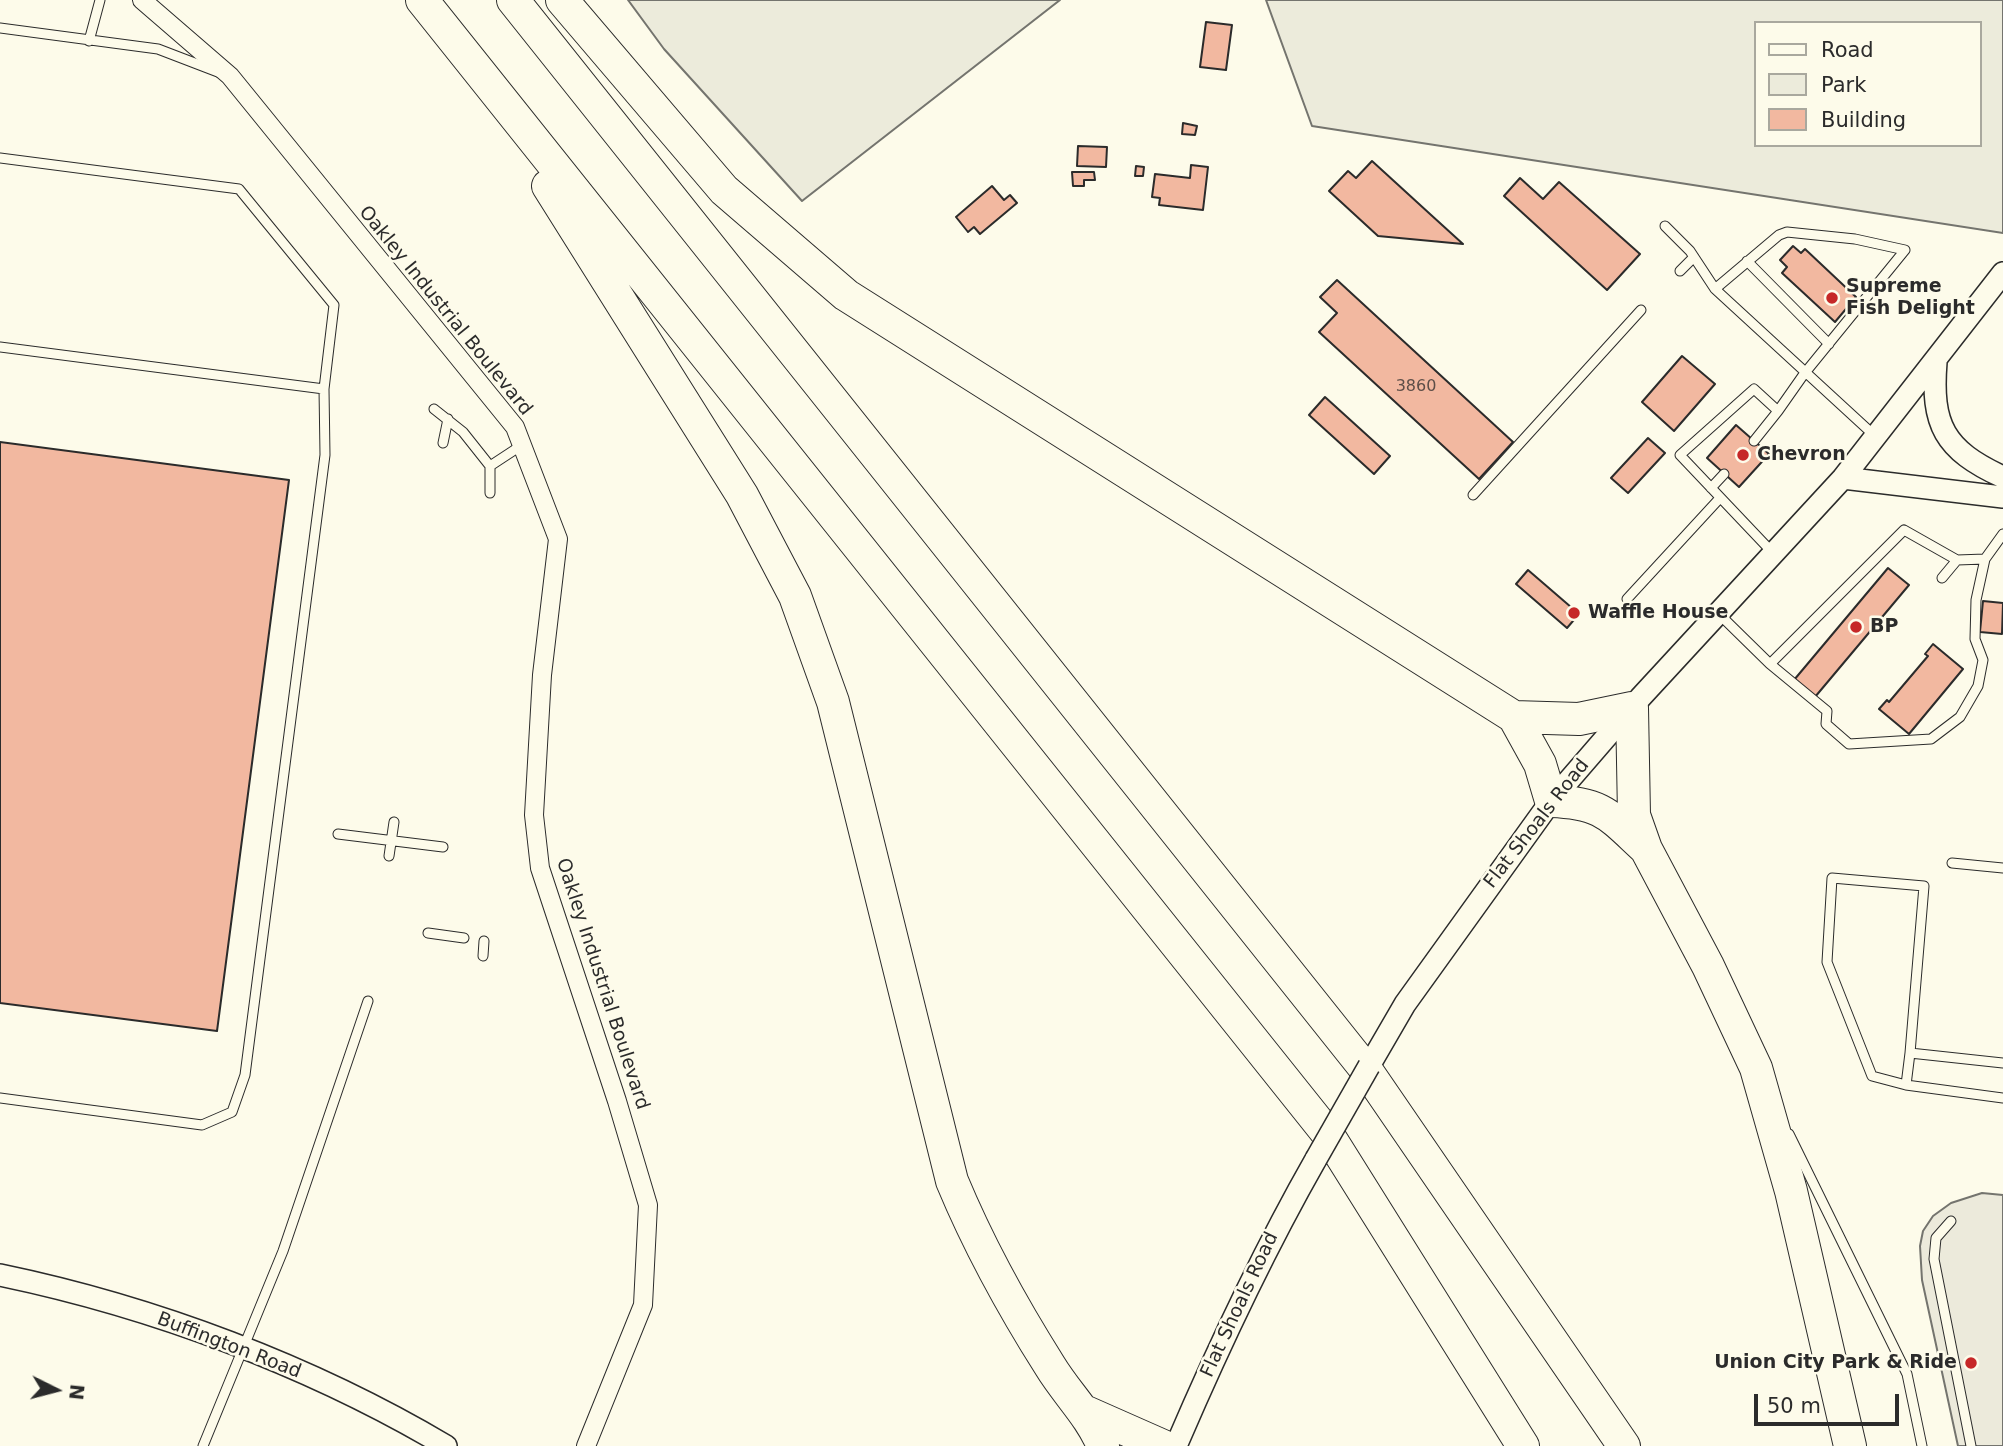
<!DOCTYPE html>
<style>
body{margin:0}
#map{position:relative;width:2003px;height:1446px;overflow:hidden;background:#fdfbea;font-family:"DejaVu Sans",sans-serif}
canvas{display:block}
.legend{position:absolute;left:1754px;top:21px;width:228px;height:126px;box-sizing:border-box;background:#fdfbea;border:2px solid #a9a89e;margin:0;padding:9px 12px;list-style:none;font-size:21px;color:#2b2b2b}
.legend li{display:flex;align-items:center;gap:14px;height:35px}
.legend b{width:35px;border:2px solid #a9a89e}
.north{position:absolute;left:21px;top:1355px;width:70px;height:70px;-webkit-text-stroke:5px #fdfbea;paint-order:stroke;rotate:96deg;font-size:19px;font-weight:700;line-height:28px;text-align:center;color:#2b2b2b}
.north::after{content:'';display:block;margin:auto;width:24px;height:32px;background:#2b2b2b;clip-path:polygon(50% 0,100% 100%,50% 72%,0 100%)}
.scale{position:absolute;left:1754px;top:1394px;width:145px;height:32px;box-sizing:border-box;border:4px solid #2b2b2b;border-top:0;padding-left:9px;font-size:21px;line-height:24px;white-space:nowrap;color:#2b2b2b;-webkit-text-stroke:5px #fdfbea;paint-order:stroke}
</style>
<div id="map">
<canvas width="2003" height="1446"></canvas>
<ul class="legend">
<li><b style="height:9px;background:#fdfbea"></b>Road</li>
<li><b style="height:19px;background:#ecebdb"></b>Park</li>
<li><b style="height:19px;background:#f2b8a0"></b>Building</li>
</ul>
<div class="north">N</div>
<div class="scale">50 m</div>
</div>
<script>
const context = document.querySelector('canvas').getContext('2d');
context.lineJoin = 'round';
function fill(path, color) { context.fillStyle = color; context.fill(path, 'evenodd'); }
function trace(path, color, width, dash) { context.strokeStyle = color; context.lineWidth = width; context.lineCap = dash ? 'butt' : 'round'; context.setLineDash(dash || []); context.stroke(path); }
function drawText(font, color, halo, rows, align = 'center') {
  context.font = font + ' "DejaVu Sans",sans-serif'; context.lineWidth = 5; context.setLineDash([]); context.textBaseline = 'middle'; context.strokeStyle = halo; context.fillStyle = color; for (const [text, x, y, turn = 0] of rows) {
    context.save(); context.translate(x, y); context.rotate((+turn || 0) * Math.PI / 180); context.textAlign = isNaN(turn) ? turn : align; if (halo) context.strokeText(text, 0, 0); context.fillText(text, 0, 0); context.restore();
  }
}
const green = new Path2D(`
 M628 0H1060L802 201 664 49Z
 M1266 0H2003V233L1312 126ZM1756 23H1980V145H1756Z`);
const parking = new Path2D(`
 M1982 1193 2003 1195V1446H1958L1922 1280 1920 1246 1923 1231 1933 1216 1951 1203Z`);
const building = new Path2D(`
 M1206 22 1232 25 1226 70 1200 67Z
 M1183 123 1197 126 1195 135 1182 134Z
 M1078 146 1107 147 1106 167 1077 166Z
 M1372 161 1430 214 1463 244 1378 236 1329 191 1348 171 1356 178Z
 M1191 165 1208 167 1203 210 1159 205 1160 198 1152 197 1155 174 1190 178Z
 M1136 166 1144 167 1143 176H1135Z
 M1072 172H1094L1095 180H1084V186H1073Z
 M1520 178 1543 199 1559 182 1640 254 1607 290 1504 196Z
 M992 186 1004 200 1010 195 1017 203 980 234 974 227 968 232 956 217Z
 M1793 246 1801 253 1805 249 1856 297 1835 322 1782 273 1787 267 1780 260Z
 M1337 280 1513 442 1479 479 1319 332 1337 313 1320 297Z
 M1682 356 1715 384 1674 431 1642 402Z
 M1325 397 1390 456 1374 474 1309 415Z
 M1736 425 1769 454 1739 487 1707 458Z
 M1648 438 1665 453 1628 493 1611 478Z
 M0 442 289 480 217 1031 0 1003Z
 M1888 568 1909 585 1815 697 1794 680Z
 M1528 570 1579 614 1567 628 1516 584Z
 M1983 601 2003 603 2002 634 1980 632Z
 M1933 644 1963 669 1909 734 1879 709 1887 700 1889 702 1928 656 1925 654Z`);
const service = new Path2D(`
 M0 28 158 49 218 72
 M89 41 100 0
 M0 158 239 189 334 305 324 389 325 455 245 1075 232 1112 202 1125 0 1098
 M1665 226 1690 251 1715 289 1876 437
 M1747 261 1829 344
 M1680 271 1694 257
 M1715 289 1779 235 1787 232 1855 239 1905 250 1804 374 1778 411 1754 389 1680 455 1772 552
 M0 347 324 389
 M434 409 463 432 490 466V493
 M1754 441 1778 411
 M443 443 448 419
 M490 466 522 445
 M1711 488 1724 474
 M1473 495 1641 310
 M1942 578 1957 560
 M1627 599 1720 498
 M1718 613 1770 664 1827 711 1826 724 1849 744 1931 739 1960 717 1978 686 1983 660 1975 639 1976 600 1985 559
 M1770 664 1904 530 1957 560 1985 559 2003 534
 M338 834 443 847
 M389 856 394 822
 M1952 863 2003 868
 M428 933 464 938
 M483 956 484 941
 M2003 1063 1910 1053 1906 1085 2003 1098
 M1906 1085 1872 1076 1827 962 1832 878 1924 886 1910 1053
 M1789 1134 1907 1374 1922 1446
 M1951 1221 1936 1238 1934 1259 1971 1446
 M203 1446 283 1251 368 1001`);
const minor = new Path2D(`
 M142 0 230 76 515 427 558 539 542 675 534 815 540 868 617 1101 648 1205 643 1305 586 1446`);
const tertiary = new Path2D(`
 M1936 362C1931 425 1944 450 2003 477
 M1843 478 2003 497
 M1369 1066 1405 1004 1551 801 1640 698 1843 478 2003 273
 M0 1275C154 1307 311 1366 446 1446
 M1176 1446C1218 1348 1263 1252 1316 1159`);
const motorway = new Path2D(`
 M422 0 1327 1133 1523 1446
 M513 0 1367 1071 1624 1446
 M562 0 724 190 846 295 1514 717 1540 764 1551 801C1603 803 1609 815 1646 849
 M548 186 742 495 795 596 833 702 952 1181C979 1246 1012 1306 1050 1366 1067 1394 1090 1415 1103 1446
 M1514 717 1579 719 1632 708 1634 815 1646 849 1708 966 1756 1068 1791 1191 1850 1446
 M1086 1412 1163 1446`);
const tertiaryBridge = new Path2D(`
 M1316 1159 1369 1066`);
const markers = [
 [1832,298,7,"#c62828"],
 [1743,455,7,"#c62828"],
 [1574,613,7,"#c62828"],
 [1856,627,7,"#c62828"],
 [1971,1363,7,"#c62828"]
];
const numberNames = [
 ["3860",1416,387]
];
const poiNames = [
 ["Supreme",1846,287],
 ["Fish Delight",1846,309],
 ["Chevron",1757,455],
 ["Waffle House",1588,613],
 ["BP",1870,627],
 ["Union City Park & Ride",1957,1363,"right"]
];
const streetNames = [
 ["Oakley Industrial Boulevard",445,311,51],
 ["Flat Shoals Road",1537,824,-52],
 ["Oakley Industrial Boulevard",602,984,72],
 ["Flat Shoals Road",1240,1305,-65],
 ["Buffington Road",229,1346,21]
];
fill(green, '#ecebdb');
trace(green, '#74746e', 2);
fill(parking, '#eceadb');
trace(parking, '#74746e', 2);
fill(building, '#f2b8a0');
trace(building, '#2b2b2b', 2);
trace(service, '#2b2b2b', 11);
trace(minor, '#2b2b2b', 20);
trace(tertiary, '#2b2b2b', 24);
trace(motorway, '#2b2b2b', 34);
trace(service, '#fdfbea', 9);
trace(minor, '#fdfbea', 18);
trace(tertiary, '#fdfbea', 21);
trace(motorway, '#fdfbea', 32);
trace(tertiaryBridge, '#2b2b2b', 24, []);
trace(tertiaryBridge, '#fdfbea', 21);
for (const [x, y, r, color] of markers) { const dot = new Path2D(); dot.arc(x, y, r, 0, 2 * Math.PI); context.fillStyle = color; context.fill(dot); trace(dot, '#fdfbea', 2.5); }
drawText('16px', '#5d4e48', null, numberNames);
drawText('bold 19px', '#2b2b2b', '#fdfbea', poiNames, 'left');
drawText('19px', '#2b2b2b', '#fdfbea', streetNames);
</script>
